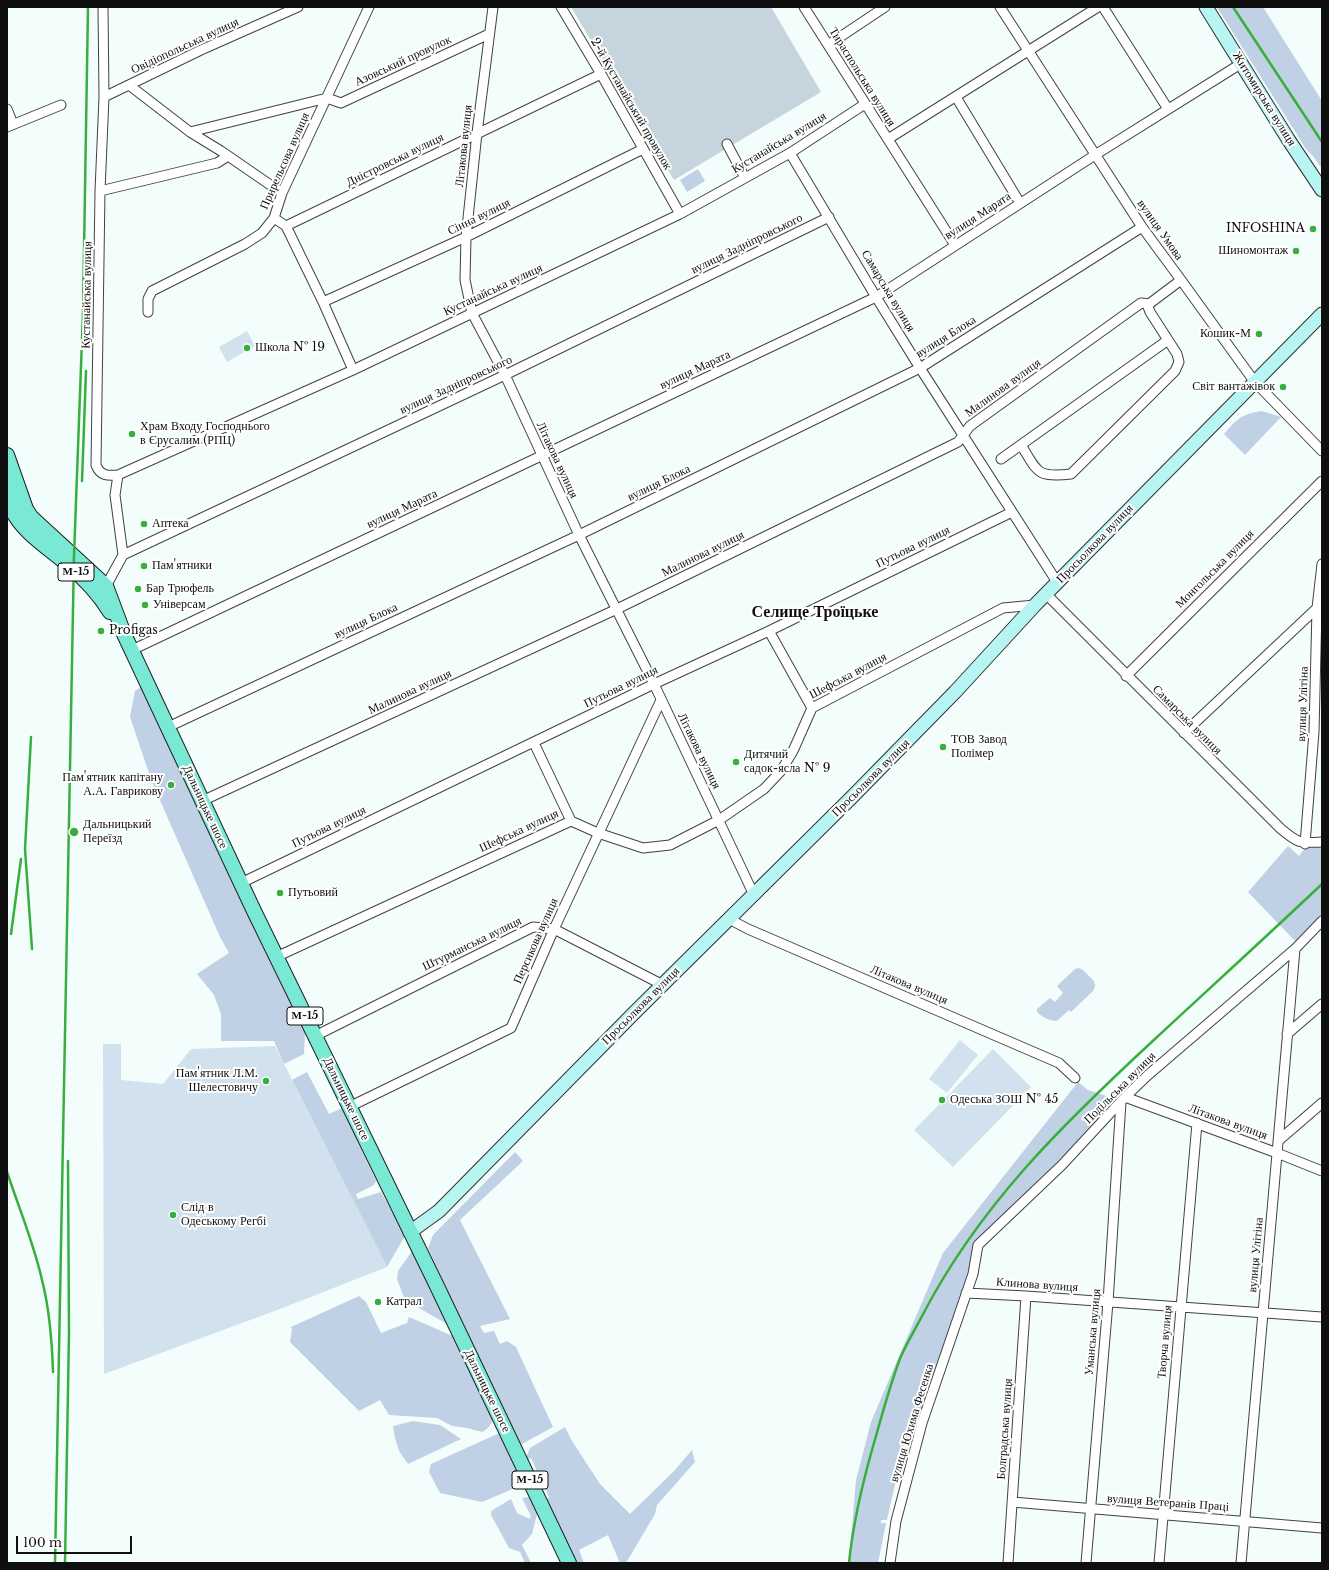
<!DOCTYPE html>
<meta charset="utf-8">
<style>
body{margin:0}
#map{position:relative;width:1329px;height:1570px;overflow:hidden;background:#f3fdfc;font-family:"Libre Baskerville",serif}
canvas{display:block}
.frame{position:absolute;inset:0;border:8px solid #0f0f0f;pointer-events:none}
.scale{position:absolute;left:16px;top:1536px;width:116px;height:18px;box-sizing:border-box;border:2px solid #0f0f0f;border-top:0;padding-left:5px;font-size:12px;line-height:14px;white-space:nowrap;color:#0f0f0f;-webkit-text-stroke:3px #fff;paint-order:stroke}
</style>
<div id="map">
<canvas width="1329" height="1570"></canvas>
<div class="frame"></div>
<div class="scale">100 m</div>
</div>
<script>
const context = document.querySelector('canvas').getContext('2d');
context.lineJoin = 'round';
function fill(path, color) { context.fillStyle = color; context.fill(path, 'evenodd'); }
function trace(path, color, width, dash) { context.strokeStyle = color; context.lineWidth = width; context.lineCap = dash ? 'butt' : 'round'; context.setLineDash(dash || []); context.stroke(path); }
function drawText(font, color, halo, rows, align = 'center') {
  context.font = font + ' "Libre Baskerville",serif'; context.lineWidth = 4; context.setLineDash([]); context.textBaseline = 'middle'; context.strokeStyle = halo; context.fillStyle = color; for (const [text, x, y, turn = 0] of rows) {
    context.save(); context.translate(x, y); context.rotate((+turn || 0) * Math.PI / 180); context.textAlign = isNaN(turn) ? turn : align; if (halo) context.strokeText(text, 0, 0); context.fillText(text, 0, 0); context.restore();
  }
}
const green = new Path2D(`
 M1217 7H1263L1322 101V169L1313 156 1306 149Z
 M698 169 705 181 687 192 680 180Z
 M1262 411 1281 417 1245 455 1224 434C1237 419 1241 414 1262 411Z
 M141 687 305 1032 304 1054 284 1064 274 1041H221V1014L214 995 197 974 229 953 220 937 152 782 130 717 135 691Z
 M1288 846 1299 856 1305 848 1322 847V916L1295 941 1248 892Z
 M1079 968 1083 970 1094 981 1095 986 1093 991 1071 1012 1069 1010 1057 1021C1050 1021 1042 1017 1037 1012V1009L1050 998 1055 1002 1063 993 1057 986 1075 969Z
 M307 1072 329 1114 342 1108 376 1181 374 1185 356 1194 358 1199 381 1192 405 1236 387 1267 292 1080Z
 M1078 1082 1088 1090 1113 1098 1115 1105 977 1245 974 1264 914 1446 904 1444 887 1520H881V1523H886L878 1563H849L856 1480 871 1422 943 1253Z
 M515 1152 523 1161 460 1220 510 1319 480 1326 484 1333 494 1331 500 1344 507 1341 516 1347 553 1427 522 1444 516 1441 428 1248 433 1235Z
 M412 1251 447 1324 405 1300 397 1279 398 1271Z
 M359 1296 366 1302 381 1333 407 1323 409 1317 455 1337 494 1415C492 1423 490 1428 482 1432L467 1428 452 1426 437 1418 389 1415 380 1400 359 1411 290 1342 292 1329 291 1327Z
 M413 1421 440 1425 461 1439 408 1464 399 1451 395 1438 393 1426Z
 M565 1427 572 1441 600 1484 630 1514 674 1471 692 1450 695 1462 657 1505 655 1514 626 1563H620L608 1535 579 1550 584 1563H571L543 1503 549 1497 531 1458 525 1461 530 1448Z
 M497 1434 503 1436 524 1477 520 1484 515 1488 482 1502 440 1493 429 1472 431 1464Z
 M529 1497 534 1500 538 1510 532 1534 522 1545 531 1563H525L520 1552 509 1548 491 1515V1511L511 1499 517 1513 530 1519 531 1516 522 1498Z`);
const cemetery = new Path2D(`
 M571 7H771L821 92 674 180Z`);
const pitch = new Path2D(`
 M247 331 255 346 227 362 219 347Z
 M960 1040 978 1055 947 1093 929 1079Z
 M103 1044H121V1080L163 1084 191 1049 275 1046 387 1267 280 1309 104 1374Z
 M993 1049 1031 1087 953 1167 914 1130Z`);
const street = new Path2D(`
 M103 7 104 97 100 191 96 465C100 476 108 476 118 475L115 495 123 555
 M493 7 477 133 466 237 465 280 472 313 505 375 579 535 654 684 754 895
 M561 7 601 74 680 214
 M804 7 955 245
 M1000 7 1142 227 1181 280 1254 381 1322 451
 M1103 7 1168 109
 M828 45 885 7
 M129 85 190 132 221 151 282 193
 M104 97 201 50 298 7
 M956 97 1020 203
 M7 109 13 124
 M7 127 61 105
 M190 132 327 98 341 103 489 34
 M888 139 1098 7
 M727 144 745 178
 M790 153 876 297 920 368 1057 582
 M100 191 217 163 228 156
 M274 218 286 226 323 302 353 370
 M286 226 601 74
 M323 302 466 237 643 149
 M148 312V299L152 291 245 244 262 233 274 218 282 193 369 7
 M1021 445C1038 472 1036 478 1071 474L1175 371 1179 362 1177 354 1150 312 1147 304
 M1001 459 1168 340
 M118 475 353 370 680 214 790 153 865 104
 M106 586 123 555 505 375 829 217
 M1046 594 1281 829C1299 844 1300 843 1322 842
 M769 631 812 708
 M132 650 876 297 1095 155 1242 63
 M1126 676 1322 481
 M168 727 579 535 920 368 1142 227
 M1184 733 1317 608
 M534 743 571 821
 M202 801 617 609 958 442 970 426 1141 303 1149 304 1181 280
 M1305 844 1314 732 1317 608 1322 564
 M241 883 654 684 769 631 1012 512
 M729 919 748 929 1059 1063 1075 1078
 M276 957 571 821 598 833 643 848 670 845 719 820 764 789 781 771 793 751 812 708 1003 608 1035 605
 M1287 1034 1322 1004
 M315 1036 533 927 554 929 663 985
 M1125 1097 1277 1153 1322 1171
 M349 1107 511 1028 554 929 661 700
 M1278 1141 1322 1103
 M966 1293 1026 1296 1322 1317
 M1012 1502 1322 1528
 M890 1563 896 1521 922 1423 973 1274 978 1245 1062 1165 1125 1097 1148 1075 1295 949 1322 921
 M1008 1563 1026 1296
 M1086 1563 1108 1302 1121 1102
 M1159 1563 1197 1123
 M1241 1563 1295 949`);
const secondary = new Path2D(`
 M1206 7 1288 139 1322 190
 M410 1232 439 1211 635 1012 852 797 955 692 1035 605 1322 314`);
const primary = new Path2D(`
 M7 455 26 509 31 517 106 586 124 634 254 911 435 1282 569 1563
 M7 480C8 490 8 501 12 510 23 533 49 548 67 564 84 578 99 594 110 612`);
const rail = new Path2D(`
 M1233 7 1322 142
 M82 481 86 371
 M31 737 25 849 32 949
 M11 934 21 859
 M7 1172C19 1208 34 1244 42 1280 50 1311 52 1341 53 1372
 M55 1563 74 556 83 312 88 7
 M65 1563 69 1332 68 1161
 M849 1563C853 1523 861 1489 872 1450 881 1419 889 1387 901 1356 907 1343 914 1331 921 1318 979 1205 1064 1123 1156 1038 1211 987 1267 936 1322 884`);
const markers = [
 [1313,229,4,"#38af3c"],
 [1296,251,4,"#38af3c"],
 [1259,334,4,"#38af3c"],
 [247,348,4,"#38af3c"],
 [1283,387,4,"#38af3c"],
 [132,434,4,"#38af3c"],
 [144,524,4,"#38af3c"],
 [144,566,4,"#38af3c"],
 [138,589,4,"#38af3c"],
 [145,605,4,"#38af3c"],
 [101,631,4,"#38af3c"],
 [943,747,4,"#38af3c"],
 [736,762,4,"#38af3c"],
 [171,785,4,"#38af3c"],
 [74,832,5,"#38af3c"],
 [280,893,4,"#38af3c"],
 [266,1081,4,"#38af3c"],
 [942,1100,4,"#38af3c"],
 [173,1215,4,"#38af3c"],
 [378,1302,4,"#38af3c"]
];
const shields = [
 [76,572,36],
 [305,1016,36],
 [530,1480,36]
];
const shieldNames = [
 ["М-15",76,572],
 ["М-15",305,1016],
 ["М-15",530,1480]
];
const streetNames = [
 ["Овідіопольська вулиця",185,46,-25],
 ["Азовський провулок",403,61,-25],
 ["Тираспольська вулиця",862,77,58],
 ["Житомирська вулиця",1264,99,58],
 ["2-й Кустанайський провулок",631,104,60],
 ["Кустанайська вулиця",779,143,-31],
 ["Літакова вулиця",464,146,-84],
 ["Дністровська вулиця",395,160,-26],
 ["Прирельсова вулиця",285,161,-66],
 ["вулиця Марата",978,216,-33],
 ["Сінна вулиця",479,217,-26],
 ["вулиця Умова",1160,230,55],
 ["вулиця Задніпровського",747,244,-26],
 ["Кустанайська вулиця",493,290,-25],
 ["Самарська вулиця",888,291,59],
 ["Кустанайська вулиця",87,295,-89],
 ["вулиця Блока",946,337,-32],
 ["вулиця Марата",695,370,-25],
 ["вулиця Задніпровського",456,385,-25],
 ["Малинова вулиця",1003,388,-36],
 ["Літакова вулиця",557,460,65],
 ["вулиця Блока",659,483,-26],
 ["вулиця Марата",402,509,-25],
 ["Просьолкова вулиця",1095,544,-46],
 ["Путьова вулиця",913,547,-26],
 ["Малинова вулиця",703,554,-26],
 ["Монгольська вулиця",1215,569,-45],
 ["вулиця Блока",366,621,-25],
 ["Шефська вулиця",848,676,-28],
 ["Путьова вулиця",621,687,-26],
 ["Малинова вулиця",410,692,-25],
 ["вулиця Улітіна",1303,704,-88],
 ["Самарська вулиця",1187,720,45],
 ["Літакова вулиця",699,751,64],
 ["Просьолкова вулиця",871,778,-45],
 ["Дальницьке шосе",205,807,65],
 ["Путьова вулиця",329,827,-26],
 ["Шефська вулиця",519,831,-25],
 ["Персикова вулиця",536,941,-66],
 ["Штурманська вулиця",472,944,-26],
 ["Літакова вулиця",909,985,23],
 ["Просьолкова вулиця",641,1006,-45],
 ["Подільська вулиця",1120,1088,-45],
 ["Дальницьке шосе",346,1099,64],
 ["Літакова вулиця",1228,1122,20],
 ["вулиця Улітіна",1256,1255,-85],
 ["Клинова вулиця",1037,1285,4],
 ["Уманська вулиця",1093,1332,-85],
 ["Творча вулиця",1165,1342,-85],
 ["Дальницьке шосе",487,1391,64],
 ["вулиця Юхима Фесенка",912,1423,-73],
 ["Болградська вулиця",1005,1429,-86],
 ["вулиця Ветеранів Праці",1168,1503,4]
];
const poiNames = [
 ["INFOSHINA",1305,229,"right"],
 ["Шиномонтаж",1288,251,"right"],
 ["Кошик-М",1251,334,"right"],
 ["Школа № 19",255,348],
 ["Світ вантажівок",1275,387,"right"],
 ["Храм Входу Господнього",140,427],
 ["в Єрусалим (РПЦ)",140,441],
 ["Аптека",152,524],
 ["Пам'ятники",152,566],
 ["Бар Трюфель",146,589],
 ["Універсам",153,605],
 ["Profigas",109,631],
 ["ТОВ Завод",951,740],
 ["Полімер",951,754],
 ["Дитячий",744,755],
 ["садок-ясла № 9",744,769],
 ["Пам'ятник капітану",163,778,"right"],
 ["А.А. Гаврикову",163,792,"right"],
 ["Дальницький",83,825],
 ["Переїзд",83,839],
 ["Путьовий",288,893],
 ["Пам'ятник Л.М.",258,1074,"right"],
 ["Шелестовичу",258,1088,"right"],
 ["Одеська ЗОШ № 45",950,1100],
 ["Слід в",181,1208],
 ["Одеському Регбі",181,1222],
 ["Катрал",386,1302]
];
const districtNames = [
 ["Селище Троїцьке",815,612]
];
fill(green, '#c0d0e5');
fill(cemetery, '#c6d4de');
fill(pitch, '#d1e1ed');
trace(street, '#424242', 11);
trace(secondary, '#313131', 15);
trace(primary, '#202020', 16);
trace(street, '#fff', 9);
trace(secondary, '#b7f5f3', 13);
trace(primary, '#79e8d5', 14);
trace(rail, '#38af3c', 2.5);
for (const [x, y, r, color] of markers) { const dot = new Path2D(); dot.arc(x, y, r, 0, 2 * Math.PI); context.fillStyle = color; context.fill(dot); trace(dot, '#fff', 1.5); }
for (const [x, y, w] of shields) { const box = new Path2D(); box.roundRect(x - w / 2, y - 9, w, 18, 3); context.fillStyle = '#fff'; context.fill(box); trace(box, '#0f0f0f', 1); }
drawText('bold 11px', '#0f0f0f', null, shieldNames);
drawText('12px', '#0f0f0f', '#fff', streetNames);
drawText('12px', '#0f0f0f', '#fff', poiNames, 'left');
drawText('bold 16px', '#0f0f0f', '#fff', districtNames);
</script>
